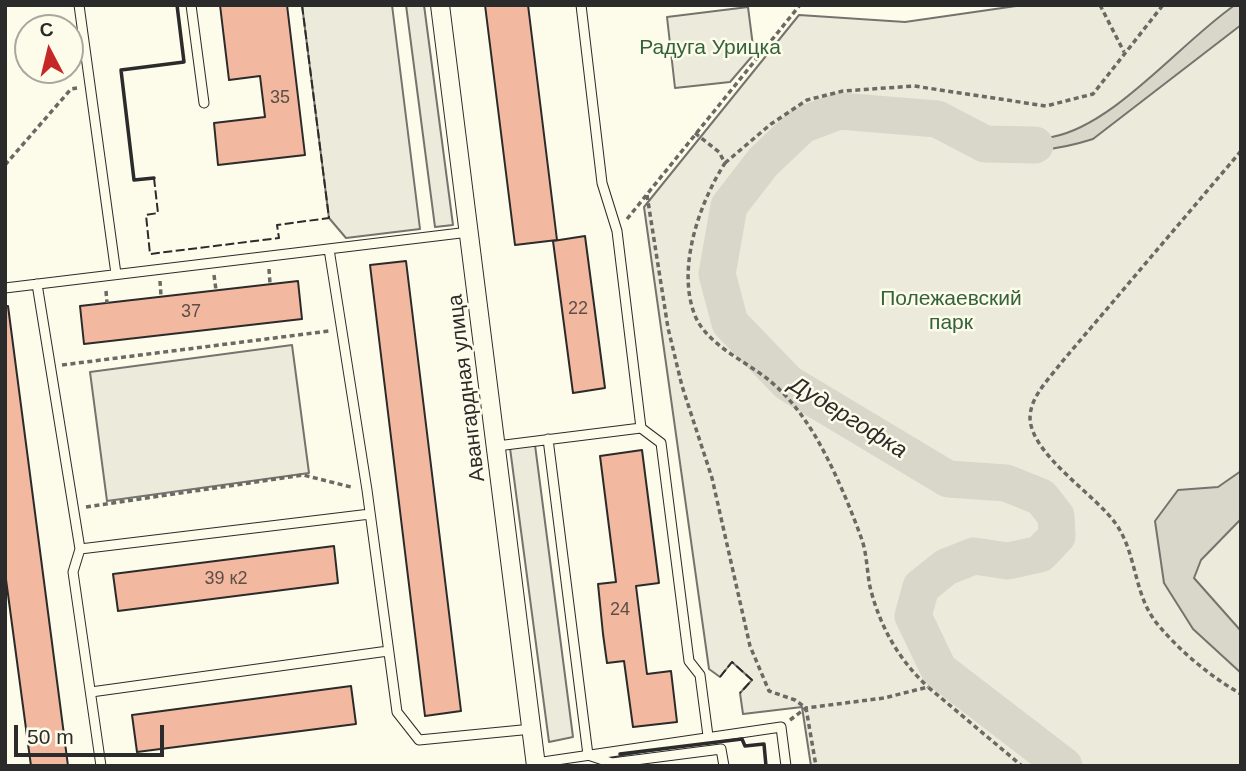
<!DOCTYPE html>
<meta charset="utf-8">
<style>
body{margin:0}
#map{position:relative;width:1246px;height:771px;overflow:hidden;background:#fdfbea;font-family:Arial,sans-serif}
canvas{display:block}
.frame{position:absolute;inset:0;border:7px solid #2b2b2b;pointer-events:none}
.north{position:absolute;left:14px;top:14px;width:70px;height:70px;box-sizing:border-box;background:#fdfbea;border:2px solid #a9a89e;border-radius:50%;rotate:353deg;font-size:19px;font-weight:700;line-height:28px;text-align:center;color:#2b2b2b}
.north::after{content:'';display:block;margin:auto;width:24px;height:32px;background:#c62828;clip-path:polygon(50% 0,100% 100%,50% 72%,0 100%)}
.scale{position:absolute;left:14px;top:725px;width:150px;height:32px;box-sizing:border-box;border:4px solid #2b2b2b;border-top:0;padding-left:9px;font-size:21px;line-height:24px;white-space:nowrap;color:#2b2b2b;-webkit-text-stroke:5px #fdfbea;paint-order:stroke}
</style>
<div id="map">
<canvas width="1246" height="771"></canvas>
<div class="frame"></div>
<div class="north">С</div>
<div class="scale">50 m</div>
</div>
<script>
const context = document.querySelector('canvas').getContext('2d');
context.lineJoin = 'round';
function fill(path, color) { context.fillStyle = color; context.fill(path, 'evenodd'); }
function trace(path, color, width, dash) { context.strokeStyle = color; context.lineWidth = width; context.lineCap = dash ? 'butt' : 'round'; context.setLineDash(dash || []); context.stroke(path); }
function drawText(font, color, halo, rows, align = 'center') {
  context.font = font + ' Arial,sans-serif'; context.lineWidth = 5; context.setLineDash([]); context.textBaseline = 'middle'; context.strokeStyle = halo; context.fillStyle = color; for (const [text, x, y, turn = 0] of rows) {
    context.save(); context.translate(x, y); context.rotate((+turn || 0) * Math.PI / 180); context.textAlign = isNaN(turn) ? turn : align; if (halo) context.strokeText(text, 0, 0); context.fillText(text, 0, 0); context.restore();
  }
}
const green = new Path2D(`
 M302 5H392L420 229 346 238 329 218Z
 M406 5H424L453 225 435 227Z
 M1023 5H1241V766H811L802 707 743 714 740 693 752 680 732 662 720 677 709 669 644 207 799 15 905 22Z
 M748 7 754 54 730 82 675 88 667 17Z
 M292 345 309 473 107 501 90 372Z
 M535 445 573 737 549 742 510 448Z`);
const water = new Path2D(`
 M1235 5H1241V25L1093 139C1056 151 1023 153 984 151L987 135C1007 136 1031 141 1052 137 1115 125 1181 42 1235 5Z
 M1241 471V519L1201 560 1194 578 1241 631V673L1193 629 1164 583 1155 521 1178 490 1218 487Z`);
const river = new Path2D(`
 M1035 145 985 144 937 119 839 111 802 125 763 162 729 206 717 274 730 323 788 383 948 479 1006 483 1041 497 1056 516 1057 536 1040 554 1008 561 974 556 946 567 921 587 913 616 939 670 1064 766`);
const building = new Path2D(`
 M220 5H287L305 155 218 165 214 123 265 117 260 76 229 80Z
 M485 5H528L557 240 515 245Z
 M585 236 605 388 573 393 553 241Z
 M406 261 461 711 425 716 370 265Z
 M298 281 302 319 84 344 80 306Z
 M8 306 60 704 68 766H31L5 572V307Z
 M642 450 659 583 636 586 647 674 671 671 677 722 633 727 624 661 607 663 603 634 598 584 616 582 600 456Z
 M334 546 338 583 118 611 113 574Z
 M351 686 356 724 137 752 132 715Z`);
const path = new Path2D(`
 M1100 5 1124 52
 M695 133 719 152 725 163C700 202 678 264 693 310 703 344 745 360 770 381 788 396 801 413 814 434 833 466 849 504 862 540 867 555 867 572 870 587 880 627 899 660 928 687
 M1241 151 1061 363C1049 379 1030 397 1030 418 1031 455 1096 495 1116 524 1138 556 1133 596 1159 626 1181 652 1211 677 1241 694
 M725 163 771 124 807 100 843 91 914 86 1046 106 1093 94 1163 5
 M5 165 71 89 77 88
 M647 195 668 328 682 386 712 478 750 646 769 691 795 700 806 708 816 766
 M627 219 800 5
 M269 269 270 284
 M214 275 216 290
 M160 281 161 296
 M106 291 107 303
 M62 365 329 331
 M86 507 303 475 351 487
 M790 720 806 708 884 698 928 687 1022 766`);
const lane = new Path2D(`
 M79 5 116 274
 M191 5 204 103
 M581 5 602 183 617 231 641 428 661 443 689 661 700 675 708 736
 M329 249 367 490 397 712 419 740 532 729
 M37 284 80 549 73 572 101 766
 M5 288 469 232
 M548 439 588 755 612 763 721 749 724 766
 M497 446 641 428
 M80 549 370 514
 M91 692 388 651
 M536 763 781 727 786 766`);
const street = new Path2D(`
 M440 5 536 766`);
const fence = new Path2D(`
 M154 178 158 213 146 215 150 254 279 238 277 225 329 218 302 5
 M720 677 732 662 752 680 740 693`);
const wall = new Path2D(`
 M154 178 134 180 121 70 184 62 177 5
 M620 754 742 739 745 746 764 744 766 766`);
const numberNames = [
 ["35",280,98],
 ["22",578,309],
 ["37",191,312],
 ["39 к2",226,579],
 ["24",620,610]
];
const parkNames = [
 ["Радуга Урицка",710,48],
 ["Полежаевский",951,299],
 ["парк",951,323]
];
const streetNames = [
 ["Авангардная улица",467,388,-97]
];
const waterNames = [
 ["Дудергофка",848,418,32]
];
fill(green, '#ecebdb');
trace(green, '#74746e', 2);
fill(water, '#d8d7c9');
trace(water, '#74746e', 2);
trace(river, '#d8d7c9', 37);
fill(building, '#f2b8a0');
trace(building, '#2b2b2b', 2);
trace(lane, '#2b2b2b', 11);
trace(street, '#2b2b2b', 20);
trace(path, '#6a6964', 3.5, [5, 3.5]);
trace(lane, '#fdfbea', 9);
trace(street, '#fdfbea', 18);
trace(fence, '#2b2b2b', 2, [9, 3.5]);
trace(wall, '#2b2b2b', 3.5);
drawText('18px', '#5d4e48', null, numberNames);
drawText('21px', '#34623c', '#fdfbea', parkNames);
drawText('21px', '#2b2b2b', '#fdfbea', streetNames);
drawText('italic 23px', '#2b2b2b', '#fdfbea', waterNames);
</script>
